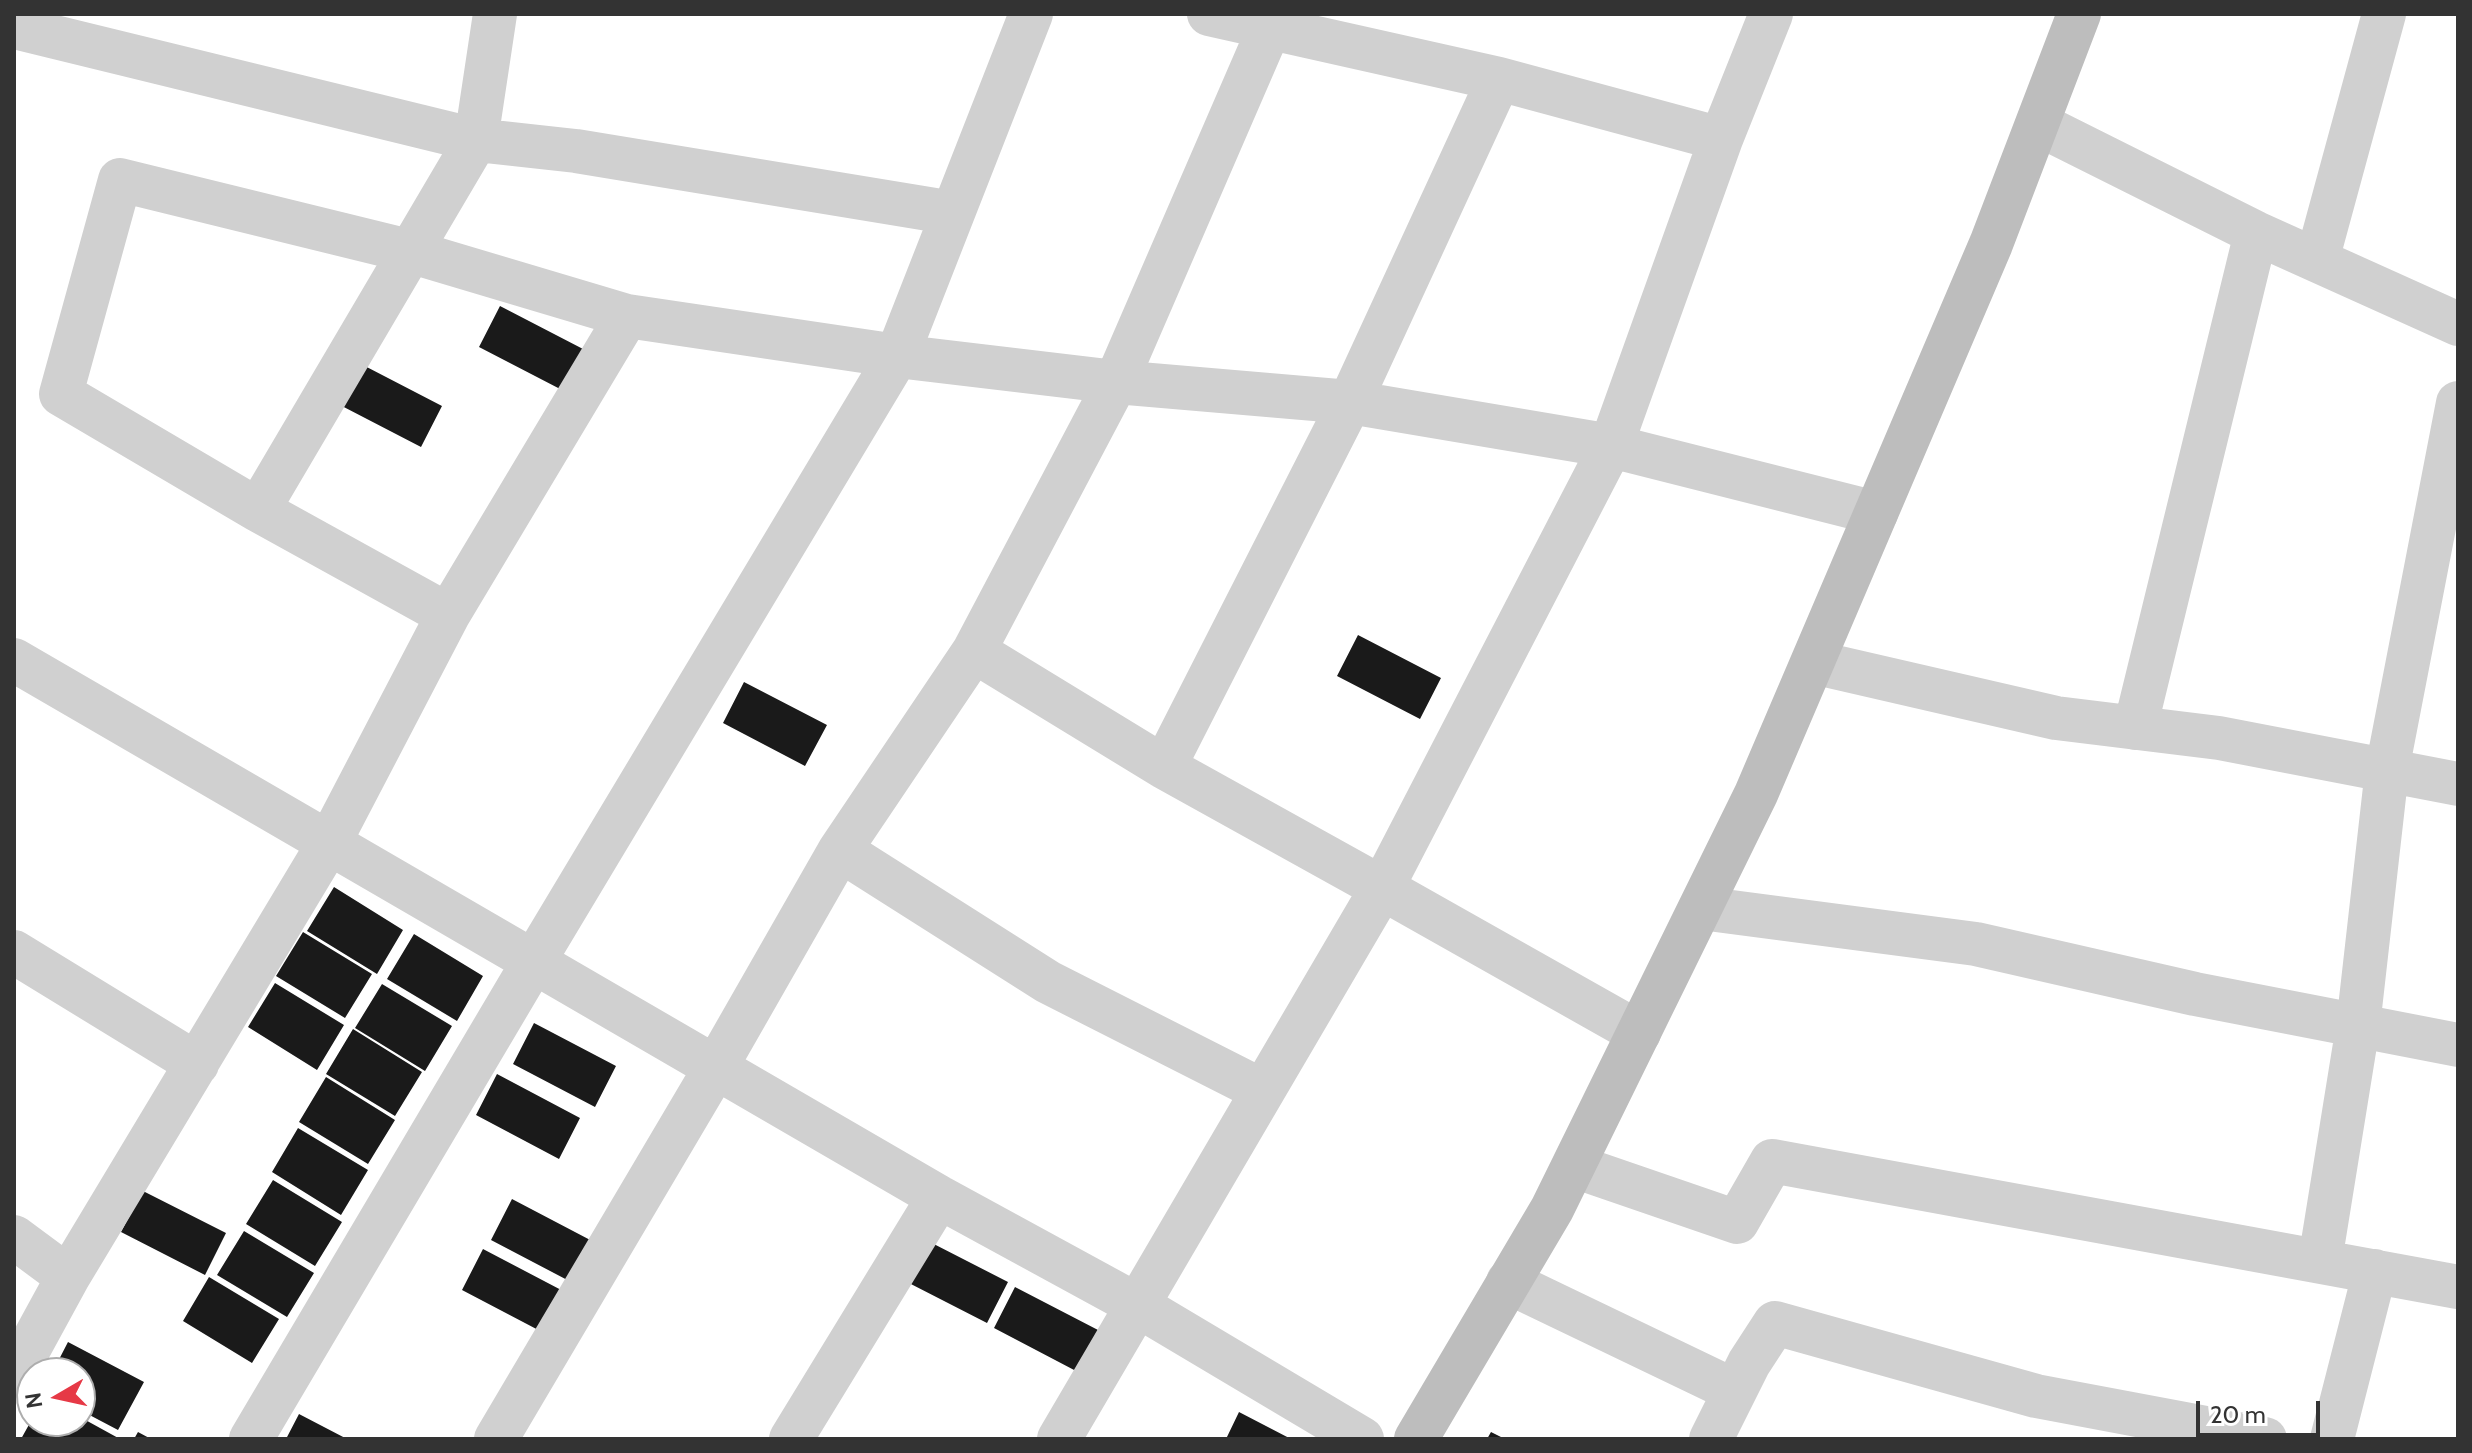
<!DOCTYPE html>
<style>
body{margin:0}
#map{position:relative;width:2472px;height:1453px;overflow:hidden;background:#fff;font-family:Cabin,sans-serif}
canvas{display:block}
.frame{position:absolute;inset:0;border:16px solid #333;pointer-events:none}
.north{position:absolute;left:16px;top:1357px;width:80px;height:80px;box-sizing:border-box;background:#fff;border:2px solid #adadad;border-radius:50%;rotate:261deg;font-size:22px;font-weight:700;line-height:32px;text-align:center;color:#333}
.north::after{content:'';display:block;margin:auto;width:28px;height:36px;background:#e63946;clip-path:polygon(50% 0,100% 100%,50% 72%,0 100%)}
.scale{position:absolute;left:2196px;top:1401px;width:124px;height:36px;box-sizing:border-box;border:4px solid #333;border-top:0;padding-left:10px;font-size:24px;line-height:28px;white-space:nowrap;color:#333;-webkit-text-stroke:6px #fff;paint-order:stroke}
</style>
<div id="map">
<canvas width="2472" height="1453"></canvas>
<div class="frame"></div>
<div class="north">N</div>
<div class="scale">20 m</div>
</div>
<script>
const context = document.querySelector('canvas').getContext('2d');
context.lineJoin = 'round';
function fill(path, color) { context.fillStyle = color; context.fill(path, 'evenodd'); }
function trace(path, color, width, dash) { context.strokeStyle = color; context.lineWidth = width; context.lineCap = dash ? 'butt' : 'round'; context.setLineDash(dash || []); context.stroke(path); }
const building = new Path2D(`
 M500 306 583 349 562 390 479 347Z
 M359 363 442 406 421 447 338 404Z
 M1358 635 1441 678 1420 719 1337 676Z
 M744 682 827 725 805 766 723 723Z
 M334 887 403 930 377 974 307 931Z
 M303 932 372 974 345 1018 276 976Z
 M414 934 483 976 457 1021 387 979Z
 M275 983 344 1025 317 1070 248 1027Z
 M382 984 452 1026 425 1071 355 1028Z
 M534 1023 616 1066 595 1107 513 1064Z
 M353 1029 422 1072 395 1116 326 1074Z
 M497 1074 580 1118 559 1159 476 1115Z
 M326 1077 395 1120 368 1164 299 1122Z
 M298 1128 368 1170 341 1215 272 1172Z
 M273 1180 342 1222 315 1266 246 1224Z
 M143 1191 226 1233 205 1275 121 1232Z
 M512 1199 594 1242 573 1283 491 1240Z
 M244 1231 314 1273 287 1317 217 1275Z
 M926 1240 1008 1282 987 1323 905 1281Z
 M483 1249 565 1292 544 1333 462 1290Z
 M209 1277 279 1319 252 1363 183 1321Z
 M1015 1287 1098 1330 1076 1371 994 1328Z
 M68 1342 144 1382 118 1430 80 1410V1373H52Z
 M1239 1412 1291 1439H1226Z
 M299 1414 347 1439H286Z
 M80 1417 120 1439H21L31 1421H80Z
 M138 1432 151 1439H134Z
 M1491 1432 1505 1439H1487Z`);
const street = new Path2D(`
 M1209 14 1499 79
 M14 27 476 140 576 151 953 213
 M2038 124 2256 233 2458 324
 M2317 260 2384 14
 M258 510 476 140 495 14
 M448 615 627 316
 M974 651 1164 767
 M14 660 939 1197 1137 1305 1362 1439
 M1813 662 2056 718 2219 738 2458 784
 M2135 728 2256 233
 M840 850 974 651 1116 382 1269 29
 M1701 908 1976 944 2195 994 2458 1045
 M14 952 197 1064
 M1639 1033 1382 888 1611 446 1721 139 1771 14
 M1574 1166 1737 1222 1772 1161 2458 1287
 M14 1237 68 1277
 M2320 1261 2358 1026 2387 770 2458 403
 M1508 1282 1735 1391
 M14 1376 68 1277 329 843 448 615 258 510 61 394 120 180 409 251 627 316 897 356 1116 382 1350 402 1611 446 1876 513
 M251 1439 534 961 897 356 1031 14
 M496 1439 716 1067 840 850 1048 982 1263 1091
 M791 1439 939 1197
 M1059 1439 1382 888 1164 767 1350 402 1499 79 1721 139
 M1711 1439 1749 1363 1775 1323 2036 1396 2265 1439
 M2332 1439 2375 1271`);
const secondary = new Path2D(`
 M1416 1439 1552 1209 1756 794 1991 244 2079 14`);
fill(building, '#1a1a1a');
trace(street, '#d0d0d0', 44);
trace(secondary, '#bdbdbd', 44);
</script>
